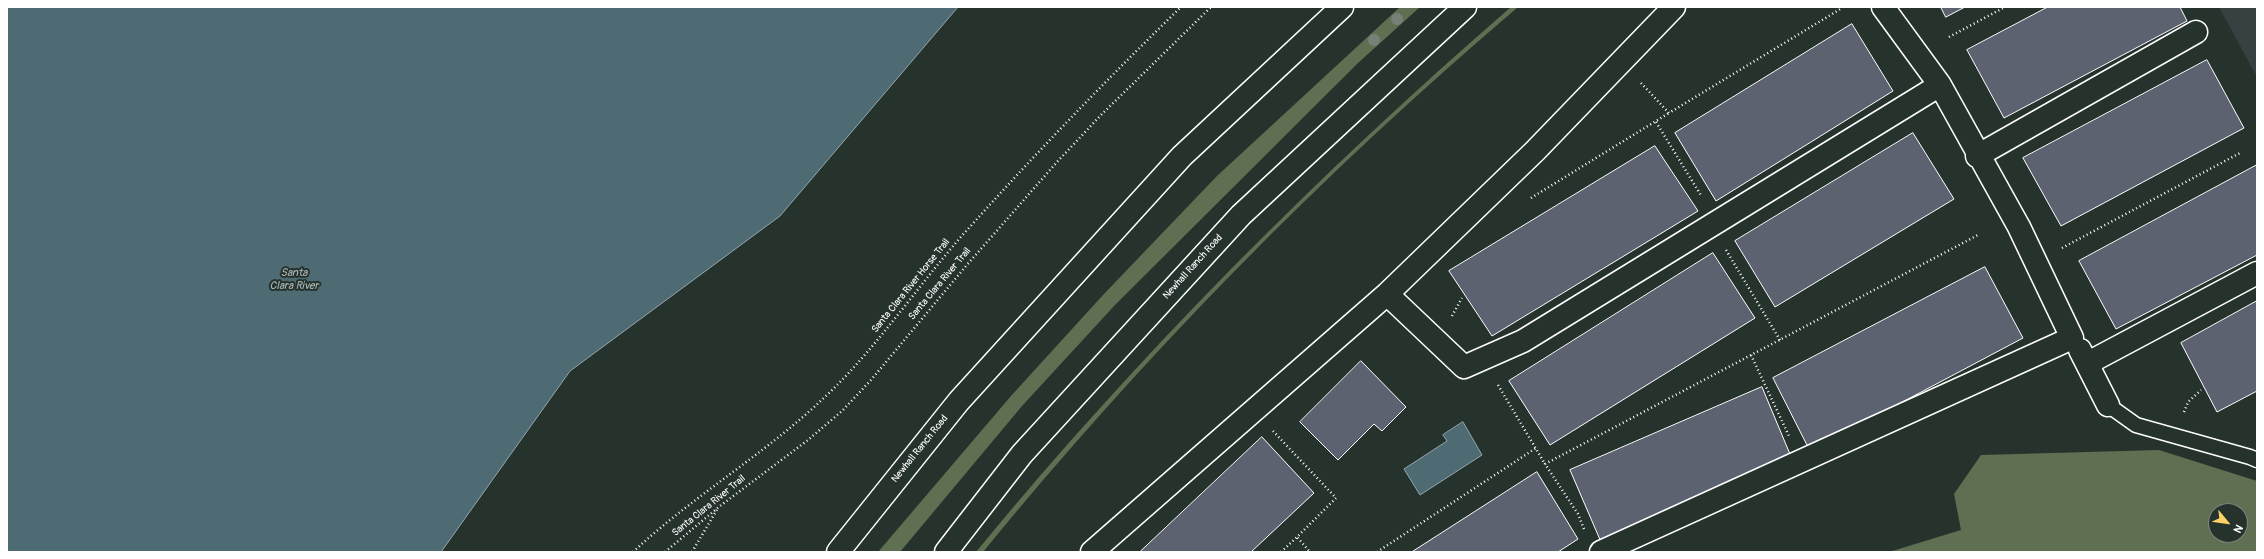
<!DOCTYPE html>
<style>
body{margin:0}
#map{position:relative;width:2264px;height:559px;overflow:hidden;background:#26332d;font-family:Pangolin,sans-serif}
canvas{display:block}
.frame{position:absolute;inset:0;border:8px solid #fff;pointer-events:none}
.north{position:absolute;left:2208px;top:503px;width:40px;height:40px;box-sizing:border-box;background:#26332d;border:1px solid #7d8581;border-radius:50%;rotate:119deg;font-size:11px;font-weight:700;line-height:16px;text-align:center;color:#fff}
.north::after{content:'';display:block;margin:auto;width:14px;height:18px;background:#ffd166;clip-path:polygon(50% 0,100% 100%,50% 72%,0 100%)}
</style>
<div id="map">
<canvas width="2264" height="559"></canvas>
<div class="frame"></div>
<div class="north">N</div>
</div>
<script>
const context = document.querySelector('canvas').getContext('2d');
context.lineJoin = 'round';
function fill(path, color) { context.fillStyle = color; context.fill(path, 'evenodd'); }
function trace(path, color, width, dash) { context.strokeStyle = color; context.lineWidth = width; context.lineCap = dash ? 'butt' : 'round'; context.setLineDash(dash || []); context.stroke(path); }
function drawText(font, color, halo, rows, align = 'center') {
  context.font = font + ' Pangolin,sans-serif'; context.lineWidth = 4; context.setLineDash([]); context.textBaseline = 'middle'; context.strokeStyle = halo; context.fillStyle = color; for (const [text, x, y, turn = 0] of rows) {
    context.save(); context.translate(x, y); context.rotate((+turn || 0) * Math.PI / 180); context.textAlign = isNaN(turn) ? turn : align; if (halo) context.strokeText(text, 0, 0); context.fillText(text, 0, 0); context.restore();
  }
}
const built = new Path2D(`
 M2219 7H2257V77Z`);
const green = new Path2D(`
 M1400 7H1420L1358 63 1115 305 1022 406 900 552H878L1011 396 1103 295 1217 176Z
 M1511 7H1518C1324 172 1144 355 983 552H976C1138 355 1318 174 1511 7Z
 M2159 450 2257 481V552H1889L1961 530 1954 494 1981 455ZM2216 511H2240V535H2216Z`);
const water = new Path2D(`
 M7 7H958L780 216 570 371 441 552H7Z
 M1463 422 1482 455 1420 495 1404 469 1447 441 1443 435Z`);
const building = new Path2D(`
 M1941 7H1965L1946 17Z
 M2048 7H2180L2187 21 2004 118 1967 50Z
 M1852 24 1893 91 1716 201 1675 133Z
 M2207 60 2244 128 2061 226 2023 158Z
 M1913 133 1954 199 1775 307 1735 241Z
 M1655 146 1698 211 1492 336 1449 271Z
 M2257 165V255L2116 329 2079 261Z
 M1713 253 1755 318 1550 445 1509 381Z
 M1985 267 2023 338 1810 451 1773 378Z
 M2257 301V391L2217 412 2181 343Z
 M1361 361 1406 407 1382 431 1374 424 1338 460 1300 422Z
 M1762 387 1792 459 1601 542 1570 470Z
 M1262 437 1314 493 1251 552H1140Z
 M1537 472 1578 539 1558 552H1412Z`);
const path = new Path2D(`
 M1949 37 2005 7
 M1641 83 1669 113 1842 8
 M1656 122 1702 197
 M1531 198 1669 113
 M2062 248 2240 153
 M1726 250 1780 340
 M1452 316 1462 298
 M1751 355 1789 436
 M1498 385 1545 464
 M2184 412 2188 402 2201 390
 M1273 431 1336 498 1297 537 1310 552
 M1584 529 1578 514 1545 464 1978 235
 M633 552C694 495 767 453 827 395 876 348 915 290 960 238 1031 158 1104 82 1181 7
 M665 552 720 506 808 440 842 411 871 380 966 266 1057 162 1101 115 1211 7
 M692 552 718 508
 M1281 552 1297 537
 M1377 552 1536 448`);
const lane = new Path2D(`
 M2108 405 2136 425 2250 457 2257 460`);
const street = new Path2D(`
 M1977 156 2196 32
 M1387 294 1464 367 1523 341 1940 85
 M2080 350 2108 405
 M2088 363 2257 273
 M1092 552 1387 294 1535 151 1674 7
 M1601 552 2072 338 2019 227 1940 85 1883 7`);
const primary = new Path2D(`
 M838 552 959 401 1182 156 1342 7
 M946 552 1022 454 1241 215 1465 7`);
const trees = [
 [1397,19],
 [1374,40]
];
const streetNames = [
 ["Newhall Ranch Road",1193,267,-48],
 ["Santa Clara River Trail",940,284,-50],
 ["Santa Clara River Horse Trail",911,286,-51],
 ["Newhall Ranch Road",920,449,-51],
 ["Santa Clara River Trail",709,506,-39]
];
const waterNames = [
 ["Santa",294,273],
 ["Clara River",294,286]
];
fill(built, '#364141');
fill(green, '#5f7052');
fill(water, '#4e6b74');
trace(water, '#95a6ac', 1);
fill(building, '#5d6270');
trace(building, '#fff', 1);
trace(lane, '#fff', 17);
trace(street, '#fff', 25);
trace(primary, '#fff', 25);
trace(path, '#fff', 2.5, [1, 3]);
trace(lane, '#26332d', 14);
trace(street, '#26332d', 22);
trace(primary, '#26332d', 22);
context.fillStyle = '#768076';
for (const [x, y] of trees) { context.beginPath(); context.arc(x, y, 6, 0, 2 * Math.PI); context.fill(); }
drawText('10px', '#fff', '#26332d', streetNames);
drawText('italic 11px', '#afbcc0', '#26332d', waterNames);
</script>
